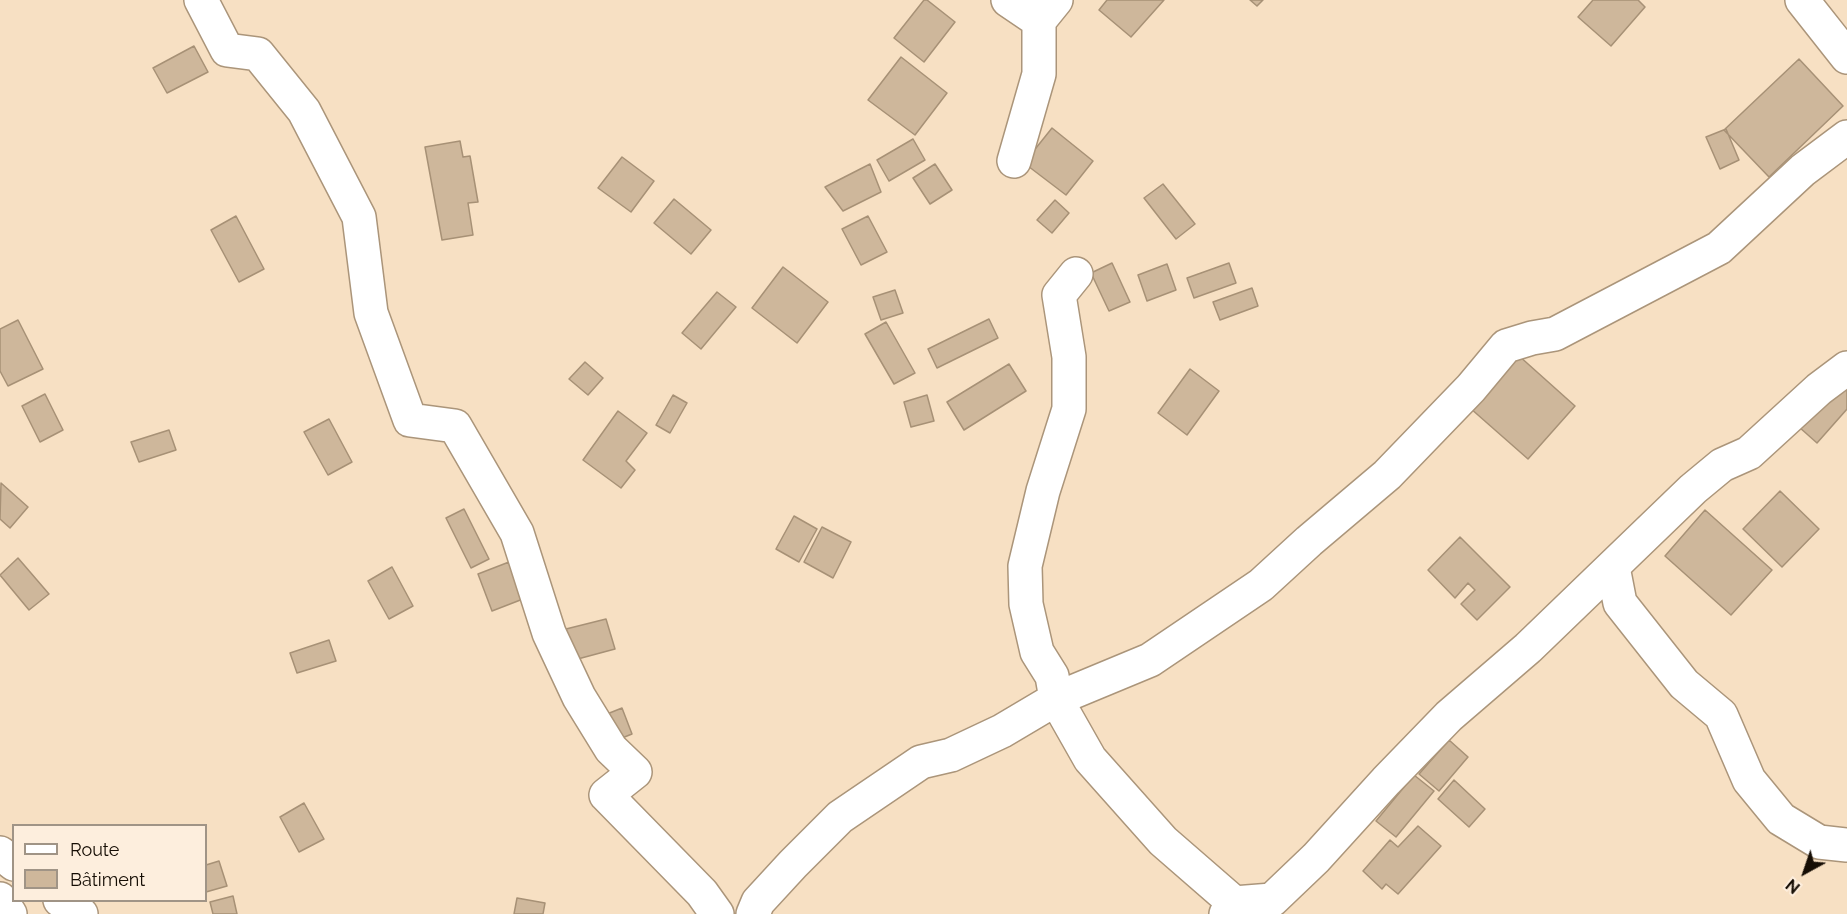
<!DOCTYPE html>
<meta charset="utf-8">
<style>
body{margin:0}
#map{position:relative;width:1847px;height:914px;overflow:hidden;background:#f7e0c3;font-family:Raleway,sans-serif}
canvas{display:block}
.legend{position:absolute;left:12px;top:824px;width:195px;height:78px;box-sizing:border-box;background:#fdeedd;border:2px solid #a09486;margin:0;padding:8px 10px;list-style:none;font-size:18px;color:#150d04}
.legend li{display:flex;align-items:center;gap:12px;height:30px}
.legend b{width:30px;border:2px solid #a09486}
.north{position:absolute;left:1775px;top:842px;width:60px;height:60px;-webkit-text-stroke:4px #fdeedd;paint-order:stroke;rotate:220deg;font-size:16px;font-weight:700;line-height:24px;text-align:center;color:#150d04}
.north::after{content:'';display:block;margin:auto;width:21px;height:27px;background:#150d04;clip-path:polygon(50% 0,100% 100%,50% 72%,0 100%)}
</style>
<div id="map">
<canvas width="1847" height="914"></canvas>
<ul class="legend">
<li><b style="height:8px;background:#fff"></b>Route</li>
<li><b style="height:16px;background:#ceb79b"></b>Bâtiment</li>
</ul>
<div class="north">N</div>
</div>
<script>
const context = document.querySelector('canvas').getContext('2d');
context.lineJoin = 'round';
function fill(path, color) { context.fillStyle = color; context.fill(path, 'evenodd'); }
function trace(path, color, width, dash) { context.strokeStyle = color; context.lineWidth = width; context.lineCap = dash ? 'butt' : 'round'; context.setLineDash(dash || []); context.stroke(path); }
const building = new Path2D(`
 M924 0H927L955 22 924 62 894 38Z
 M1107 0H1164L1131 37 1099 10Z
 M1250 0H1263L1257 6Z
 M1593 0H1638L1645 7 1611 46 1578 17Z
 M194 46 208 72 167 93 153 68Z
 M901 57 947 93 915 135 868 100Z
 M1799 59 1843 106 1769 177 1724 130Z
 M1052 128 1093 161 1066 195 1024 163Z
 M1726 129 1739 160 1720 169 1706 137Z
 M913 139 925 160 889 181 877 160Z
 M460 141 463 157 470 156 478 202 468 203 473 235 442 240 425 147Z
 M622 157 654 181 631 212 598 188Z
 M870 164 881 192 843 211 825 187Z
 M935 164 952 190 930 204 913 178Z
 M1163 184 1195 224 1176 239 1144 198Z
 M674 199 711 230 691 254 654 223Z
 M1055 200 1069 213 1052 233 1037 220Z
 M236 216 264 269 239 282 211 230Z
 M868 216 887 252 861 265 842 229Z
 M1112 263 1130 302 1109 311 1091 273Z
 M1229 263 1236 283 1194 298 1187 278Z
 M1167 264 1176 290 1147 301 1138 275Z
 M783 267 828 302 797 343 752 308Z
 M1252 288 1258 306 1220 320 1213 302Z
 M895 290 903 313 881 320 873 297Z
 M717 292 736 307 701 349 682 333Z
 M989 319 998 338 937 368 928 349Z
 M18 320 43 369 8 386 0 371V329Z
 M886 322 915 373 894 384 865 334Z
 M1518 355 1575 406 1528 459 1470 408Z
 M585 362 603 378 588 395 569 379Z
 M1009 364 1026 391 964 430 947 402Z
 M1190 369 1219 391 1187 435 1158 413Z
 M1847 386V409L1817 443 1799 427Z
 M45 394 63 430 40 442 22 406Z
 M673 395 687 403 670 433 656 425Z
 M927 395 934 421 911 427 904 402Z
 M618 411 647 433 626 461 635 470 621 488 583 460Z
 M329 419 352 462 328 475 304 432Z
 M169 430 176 450 139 462 131 442Z
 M1 483 28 507 10 528 0 519Z
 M1780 491 1819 529 1782 567 1743 529Z
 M464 509 489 559 471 568 446 518Z
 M1705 510 1772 570 1731 615 1665 556Z
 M794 516 817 529 799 562 776 549Z
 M822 527 851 542 833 578 804 562Z
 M1460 537 1510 587 1477 620 1461 604 1475 590 1468 583 1455 598 1428 570Z
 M18 558 49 594 29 610 0 575Z
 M509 562 523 599 492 611 478 574Z
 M392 567 413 606 389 619 368 581Z
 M606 619 615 649 574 660 566 629Z
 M329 640 336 661 297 673 290 653Z
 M622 708 632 734 617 740 607 714Z
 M1449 740 1468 757 1439 791 1419 774Z
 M1414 775 1434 791 1396 837 1376 821Z
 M1454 780 1485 809 1469 827 1438 799Z
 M304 803 324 839 299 852 280 817Z
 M1418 826 1441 846 1398 894 1386 884 1382 889 1363 871 1390 840 1398 847Z
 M219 861 227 886 206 892V865Z
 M233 896 237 914H213L210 902Z
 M517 898 545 903 543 914H514Z`);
const street = new Path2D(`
 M201 0 227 50 258 54 304 111 359 217 371 313 410 420 455 426 517 533 549 633 579 697 611 749 635 772 606 795 702 893 717 914
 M1008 0 1039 21
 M1802 0 1847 57
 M1014 161 1039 74V21L1056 0
 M1076 274 1059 295 1069 357V409L1043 491 1025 566 1026 604 1037 652 1052 676 1056 699 1090 759 1163 841 1247 914
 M1613 567 1620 603 1684 684 1721 715 1749 780 1781 819 1819 842 1847 845
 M0 853 14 864
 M0 899 10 914
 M60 900 81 914
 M753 914 758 902 793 864 840 817 921 762 951 755 1002 731 1056 699 1150 660 1261 585 1309 541 1387 475 1471 388 1506 346 1532 338 1555 334 1719 248 1803 170 1847 137
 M1226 914 1234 903 1272 900 1316 858 1386 781 1449 716 1528 648 1693 489 1722 465 1749 453 1819 389 1847 368`);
fill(building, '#ceb79b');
trace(building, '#a79176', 1.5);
trace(street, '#ab957a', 36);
trace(street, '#fff', 33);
</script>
